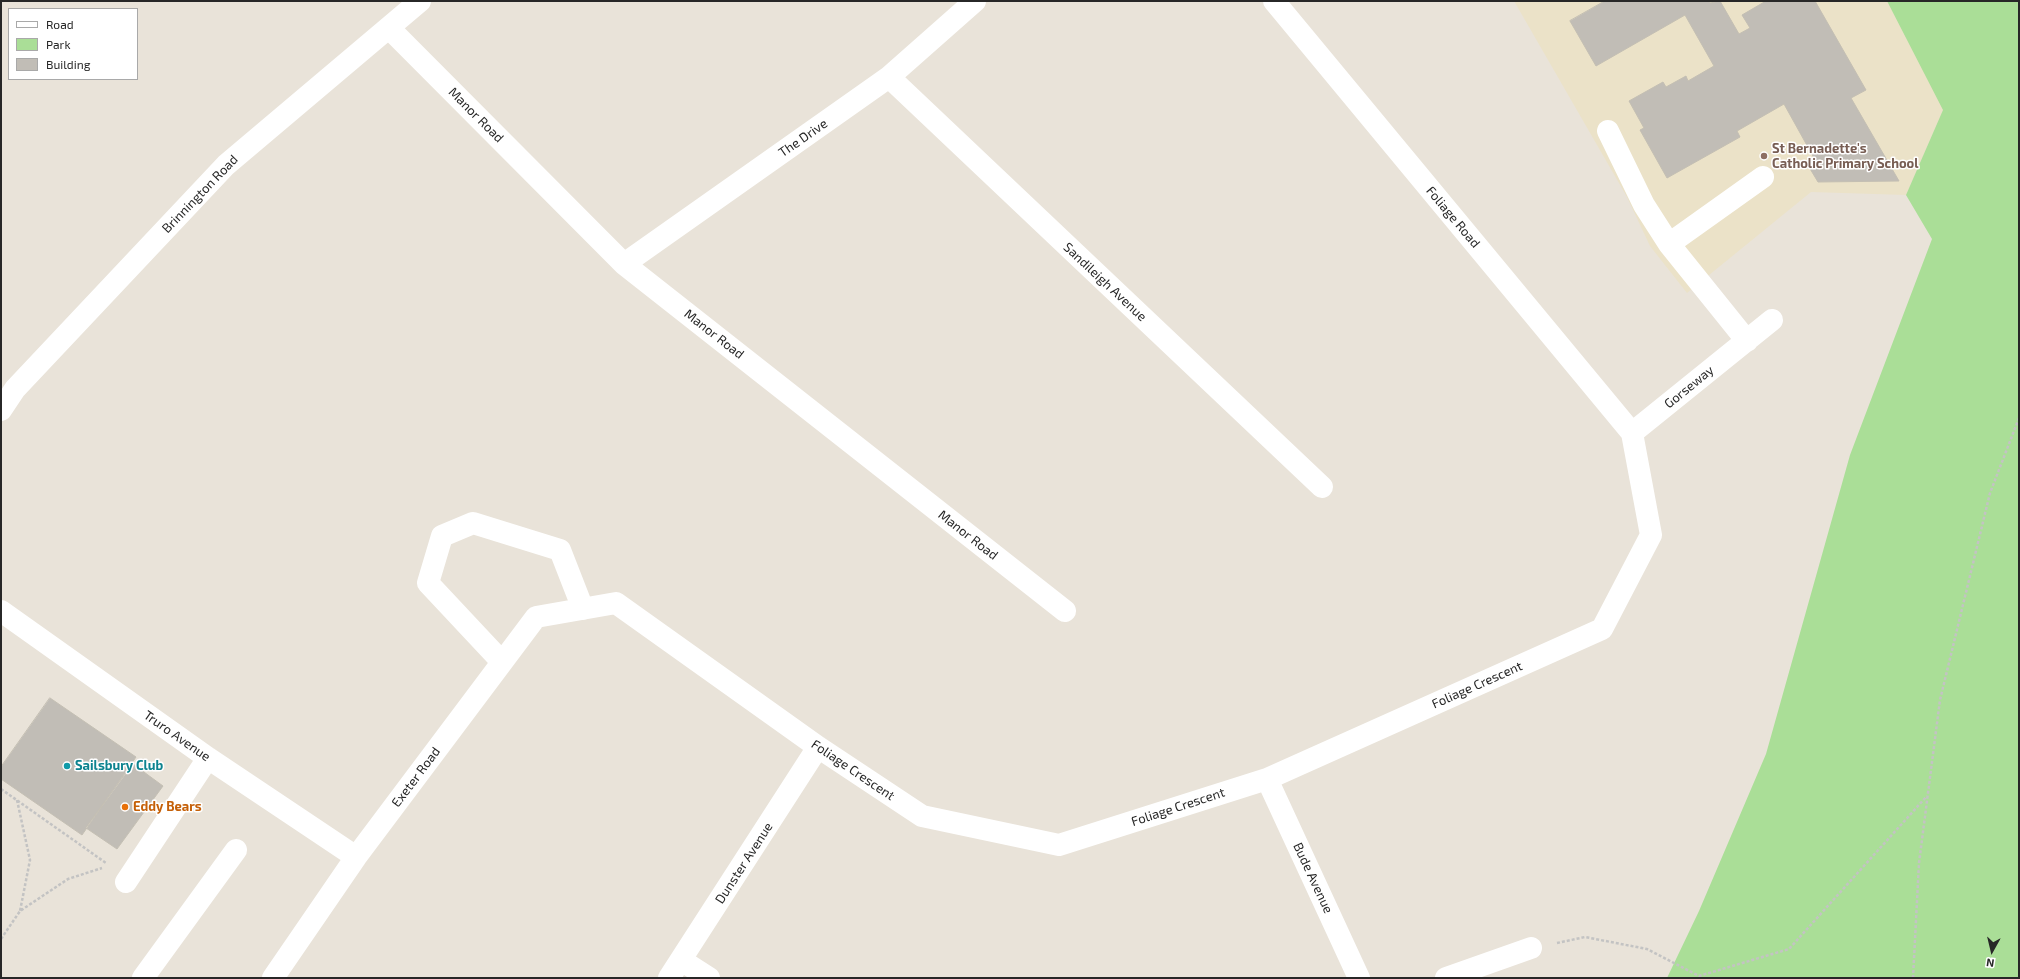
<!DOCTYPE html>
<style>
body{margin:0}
#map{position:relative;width:2020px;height:979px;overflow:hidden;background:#e9e3d9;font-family:"Exo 2",sans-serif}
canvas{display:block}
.frame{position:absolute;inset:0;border:2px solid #272727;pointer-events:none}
.legend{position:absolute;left:8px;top:8px;width:130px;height:72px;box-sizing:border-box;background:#fff;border:1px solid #a9a9a9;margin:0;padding:5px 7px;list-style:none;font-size:12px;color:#272727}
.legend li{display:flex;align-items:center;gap:8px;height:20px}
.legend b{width:20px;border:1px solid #a9a9a9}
.north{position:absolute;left:1972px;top:931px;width:40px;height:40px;-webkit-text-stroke:3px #fff;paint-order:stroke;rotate:188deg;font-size:11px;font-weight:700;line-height:16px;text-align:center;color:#272727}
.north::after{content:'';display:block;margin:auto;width:14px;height:18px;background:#272727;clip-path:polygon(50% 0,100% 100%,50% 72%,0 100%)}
</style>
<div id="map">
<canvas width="2020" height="979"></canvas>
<div class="frame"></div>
<ul class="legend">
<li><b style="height:5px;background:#fff"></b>Road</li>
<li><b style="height:11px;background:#aade97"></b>Park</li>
<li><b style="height:11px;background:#c1bdb6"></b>Building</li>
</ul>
<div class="north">N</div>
</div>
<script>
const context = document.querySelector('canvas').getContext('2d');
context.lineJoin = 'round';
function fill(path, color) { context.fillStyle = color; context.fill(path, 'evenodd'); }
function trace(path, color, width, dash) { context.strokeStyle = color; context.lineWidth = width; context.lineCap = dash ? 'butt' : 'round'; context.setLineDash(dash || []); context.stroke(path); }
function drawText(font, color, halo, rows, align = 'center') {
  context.font = font + ' "Exo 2",sans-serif'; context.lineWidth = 3; context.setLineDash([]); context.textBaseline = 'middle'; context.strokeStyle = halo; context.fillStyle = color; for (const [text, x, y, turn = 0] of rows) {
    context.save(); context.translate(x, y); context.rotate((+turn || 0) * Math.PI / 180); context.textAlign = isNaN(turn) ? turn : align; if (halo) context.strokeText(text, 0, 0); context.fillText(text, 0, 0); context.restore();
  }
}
const education = new Path2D(`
 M1514 1H1991L1906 195 1811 192 1687 293 1650 246 1627 197Z`);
const green = new Path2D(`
 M1887 1H2019V978H1667L1699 911 1766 754 1850 455 1932 239 1906 195 1943 110Z`);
const building = new Path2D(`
 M1605 1H1709L1710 3 1720 1 1739 34 1750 28 1742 15 1766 1H1815L1866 90 1851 98 1899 181 1818 182 1806 162 1814 158 1784 104 1737 131 1740 137 1667 178 1640 130 1644 128 1629 101 1663 82 1666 87 1686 76 1688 81 1714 66 1685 15 1596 66 1570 21Z
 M50 698 136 757 82 835 1 779V767Z
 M133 764 163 786 117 849 86 828Z`);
const path = new Path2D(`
 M1 789 106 863
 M17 800 30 860 20 911
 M1 939 20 911 68 879 102 868
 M1557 943 1585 937 1647 949 1699 976 1789 949 1927 796
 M1913 978 1919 863 1940 700 1990 493 2019 418`);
const minor = new Path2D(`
 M389 28 624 264 1065 611
 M889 77 1322 487
 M1608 131 1644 205 1669 244 1747 341
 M1669 244 1763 177
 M624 264 889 77 975 1
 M1 410 15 389 226 165 420 1
 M1632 433 1772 320
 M1 611 208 758 356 857
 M502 662 428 583 442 536 473 523 560 550 583 609
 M1267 779 1359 978
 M126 882 208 758
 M681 960 709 978
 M143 978 236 850
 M273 978 356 857 536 617 616 603 818 747 922 816 1059 845 1267 779 1602 629 1651 535 1632 433 1274 1
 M669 978 818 747
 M1446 978 1531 948`);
const markers = [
 [1764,156,4,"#8d6e63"],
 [67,766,4,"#0f9aa8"],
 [125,807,4,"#e8710a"]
];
const streetNames = [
 ["Manor Road",476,115,45],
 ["The Drive",803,138,-35],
 ["Brinnington Road",200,194,-46],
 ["Foliage Road",1453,217,50],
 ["Sandileigh Avenue",1105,282,43],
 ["Manor Road",714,334,38],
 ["Gorseway",1689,387,-39],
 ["Manor Road",968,535,38],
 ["Foliage Crescent",1477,685,-24],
 ["Truro Avenue",177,736,35],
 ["Foliage Crescent",853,770,34],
 ["Exeter Road",416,777,-53],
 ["Foliage Crescent",1178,807,-18],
 ["Dunster Avenue",744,863,-57],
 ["Bude Avenue",1313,878,65]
];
const educationNames = [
 ["St Bernadette's",1772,149],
 ["Catholic Primary School",1772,164]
];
const cultureNames = [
 ["Sailsbury Club",75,766]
];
const foodNames = [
 ["Eddy Bears",133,807]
];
fill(education, '#ebe2c8');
fill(green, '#aade97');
fill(building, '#c1bdb6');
trace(building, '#c4bfb3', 1);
trace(path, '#c3c3c3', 2.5, [3, 2]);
trace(minor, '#fff', 22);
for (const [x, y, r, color] of markers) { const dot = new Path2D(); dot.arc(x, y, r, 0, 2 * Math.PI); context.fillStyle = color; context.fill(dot); trace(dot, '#fff', 1.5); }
drawText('13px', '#272727', '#fff', streetNames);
drawText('bold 13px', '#785e54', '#fff', educationNames, 'left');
drawText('bold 13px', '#0d838f', '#fff', cultureNames, 'left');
drawText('bold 13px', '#c56008', '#fff', foodNames, 'left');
</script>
